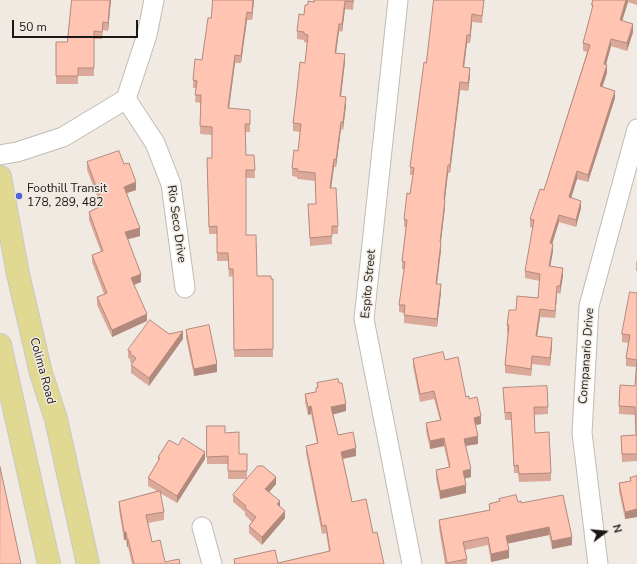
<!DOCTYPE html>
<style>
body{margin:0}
#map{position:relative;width:637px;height:564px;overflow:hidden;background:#f1eae3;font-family:"Nunito Sans",sans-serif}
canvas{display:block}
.north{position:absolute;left:585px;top:512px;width:40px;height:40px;-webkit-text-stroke:3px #f1eae3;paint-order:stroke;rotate:74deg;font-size:11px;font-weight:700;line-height:16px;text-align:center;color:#1a1816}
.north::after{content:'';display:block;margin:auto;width:14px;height:18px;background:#1a1816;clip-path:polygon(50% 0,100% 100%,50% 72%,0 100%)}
.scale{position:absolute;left:12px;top:20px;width:126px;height:18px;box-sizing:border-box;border:2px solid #1a1816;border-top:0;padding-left:5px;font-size:12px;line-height:14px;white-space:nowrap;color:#1a1816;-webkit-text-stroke:3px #f1eae3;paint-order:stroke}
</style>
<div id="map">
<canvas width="637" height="564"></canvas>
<div class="north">N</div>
<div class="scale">50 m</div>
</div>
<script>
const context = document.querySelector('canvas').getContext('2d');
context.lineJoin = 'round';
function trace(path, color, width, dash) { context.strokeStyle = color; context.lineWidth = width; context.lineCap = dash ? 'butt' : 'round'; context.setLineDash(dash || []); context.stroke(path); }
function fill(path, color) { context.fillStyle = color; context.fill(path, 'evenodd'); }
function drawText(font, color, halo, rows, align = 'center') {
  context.font = font + ' "Nunito Sans",sans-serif'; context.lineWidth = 3; context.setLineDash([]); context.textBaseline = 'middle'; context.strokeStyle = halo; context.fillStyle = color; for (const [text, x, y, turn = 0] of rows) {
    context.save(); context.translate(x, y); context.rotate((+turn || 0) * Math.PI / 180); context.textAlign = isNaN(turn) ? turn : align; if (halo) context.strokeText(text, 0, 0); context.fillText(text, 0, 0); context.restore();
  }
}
const minor = new Path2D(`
 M398 0 364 319 412 564
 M126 99 155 143 171 184 185 288
 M0 155 17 152 63 137 126 99 147 35 154 0
 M202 527 212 564
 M598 564 582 433 589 306 637 129`);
const primary = new Path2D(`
 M0 177 18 274 41 373 56 419 88 564
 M0 345 49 564`);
const wall = new Path2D(`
 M72 0H111L108 31 103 30 102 39H94V76H78V84H56V42H67Z
 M213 0H254L252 20H247L241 63H235L229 108 250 117V132H246V155H254L255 178H246V235L257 276 273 279V357H234L233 276 229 277 228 261H217V234H209L207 158H212V135L200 134 201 103 195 102 196 88H193V80L202 60 211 18Z
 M354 0 353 10 345 9 342 32 339 31 336 53 345 62 341 96 346 105 343 130 341 129 336 167H334L331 188 338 226V234H332V244L310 246 308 204H316L315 181 297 179V177L292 176V168L298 151 300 132 293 131V123L305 63 307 43 304 42V40L297 39V31L308 5 314 2Z
 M484 0 482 23 472 22 470 43H467L464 67 470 76 468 91 460 90 450 173H448L445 200V207L441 242V250L437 284 441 292 437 327 404 323V313L399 312V305L404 269H402V261L406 227H404V219L410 194 413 175H410V167L426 63Z
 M593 0H637V5L628 2 622 21 633 32 627 51 611 46 606 65 607 73 602 87 615 98 588 182 577 179 571 198 581 208 576 227 559 222 552 243 553 251 550 266 563 276 560 294 557 293 555 318 540 317 537 336 552 346 550 366 532 364 531 376 505 373V365L508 333H507V325L516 310 538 298 540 281 525 278V271L533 228 530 227V219L544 190 587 52 583 51V43L592 10V5Z
 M87 162 124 164 136 190 127 193 140 236 128 239 141 282 134 285 147 321 112 337 97 305V297L104 294 92 262V255L101 252 89 220V212L101 206 87 170Z
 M637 260V271H636V263Z
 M637 293V461L622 462 621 436 636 435 635 415 619 414V406L635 386 636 367 626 366V358L628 343 622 342V334Z
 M186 330 217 372 194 376 186 338Z
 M169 334 183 339 149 386 131 373V365L132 363 130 362V359L128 358V350Z
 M413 359 445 360 466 397 469 399 481 424 476 425 478 444 466 446 471 477 465 478 466 493 440 499 436 478V470L449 468 444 446 430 449 426 431V423L440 420 434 399 420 402 413 366Z
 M317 383 346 411 333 414 338 435 356 456 343 459 352 502 373 533 384 564H234V559L278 563 329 552 326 533 322 534 306 453V446L317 443 311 414 308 415 305 402V394L316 392V388H317Z
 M503 388 548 407V414L534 415 535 433 551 473V481L519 482 518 473H514L511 420H505Z
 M207 426 225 433 239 454H247V478L276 484 269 492 280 507 285 518 262 545 249 533V526L252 522 245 515V512L233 502V495L247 479H228V464H207Z
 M178 445 205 459 177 503 160 493 164 512V520L148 523 152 542 165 562 180 564H132L128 547H127L126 540H124L119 510V502L157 491 148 486V478L158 461V457Z
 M637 475V517L625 519 619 491V483L630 481V478L637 476Z
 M499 499 518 502 521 503 572 545 552 549 549 535 508 543 509 558 491 562 488 545 465 550 467 559V564H445L439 528V520L489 510V504L499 501Z`);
const shadedWall = new Path2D(`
 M110 0H111L108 31V23Z
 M253 0H254L252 20V13Z
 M626 0H628V2L620 28V20Z
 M345 1V9L342 32V24Z
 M247 12V20L241 63V56Z
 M472 14V22L470 43V35Z
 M339 24V31L335 61V53Z
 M633 24V32L627 51V43Z
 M467 35V43L463 75V67Z
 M611 39V46L604 72V64Z
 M345 54V62L340 104V96Z
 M235 55V63L228 116V108Z
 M607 65V73L600 94V86Z
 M470 68V76L468 91V83Z
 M460 82V90L450 173V165Z
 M615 91V98L588 182V175Z
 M346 97V105L343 130V122Z
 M341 122V129L336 167V160Z
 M334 159V167L330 196V188Z
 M448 165V173L444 207V199Z
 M577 171V179L569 205V197Z
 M136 182V190L124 194V187Z
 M445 200V207L440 249V242Z
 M581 201V208L576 227V220Z
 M559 215V222L550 251V243Z
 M140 228V236L125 240V232Z
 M441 242V250L436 292V284Z
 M553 244V251L549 274V266Z
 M563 268V276L560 294V286Z
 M141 274V282L131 286V278Z
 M441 284V292L437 327V319Z
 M557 286V293L555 318V311Z
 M540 309V317L536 344V336Z
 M147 314V321L112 337V330Z
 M183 331V339L149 386V378Z
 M552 338V346L550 366V358Z
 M532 356V364L531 376V369Z
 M217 364V372L194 376V369Z
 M346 404V411L331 415V407Z
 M311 406V414L308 415V407Z
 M481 416V424L474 425V418Z
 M478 436V444L464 446V439Z
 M444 438V446L430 449V441Z
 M356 448V456L341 459V452Z
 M205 452V459L177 503V496Z
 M471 469V477L463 479V471Z
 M276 477V484L265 497V489Z
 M466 485V493L440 499V491Z
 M280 501V509L277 504Z
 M637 509V517L625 519V512Z
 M285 511V518L262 545V537Z
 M549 527V535L506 544V536Z
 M124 532H126V540H124Z
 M572 537V545L552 549V541Z
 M127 539H128V547H127Z
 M509 550V558L491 562V554Z`);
const building = new Path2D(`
 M72 0H110L108 23 103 22 102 32 94 31V68H78V76H56V42H67Z
 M213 0H253L252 13 247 12 241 56 235 55 228 108 250 110V124H245L246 155H254L255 170H246V235H256L257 276H271V279H273V349L234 350 233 269H229L228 253H217V226L209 227 207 158H212V127L200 126 201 95H195L197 81 193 80 195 59 202 60 208 18H211Z
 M314 0H353V2L345 1 342 24H339L335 53 345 54 340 96 346 97 343 122H341L336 160 334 159 330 188H336L338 226H332V236L310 238 308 204H316L315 173 297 171 298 169 292 168 294 150 298 151 301 124 293 123 296 99 300 62 305 63 308 35 304 34V32L297 31 299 14 304 15 305 5H308V1L314 2Z
 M434 0H484L482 16 472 14 470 35H467L463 67 470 68 468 83 460 82 450 165H448L444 199 445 200 440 242H441L436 284H441L437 319 404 315 405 305H399L405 262 402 261 407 220 404 219 407 193 410 194 414 168 410 167 424 62 426 63Z
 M593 0H626L620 20 633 24 627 43 611 39 604 64 607 65 600 86 615 91 588 175 577 171 569 197 581 201 576 220 559 215 550 243 553 244 549 266 563 268 560 286H557L555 311 540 309 536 336 552 338 550 358 532 356 531 369 505 365 509 325H507L509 310H516L517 296 538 298 540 274 525 271 534 220 530 219 540 189 544 190 590 45 583 43 593 5H592Z
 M119 151 124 164 129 163 136 182 124 187 140 228 125 232 141 274 131 278 147 314 112 330 97 297 107 293 92 255 103 251 89 212 103 205 87 162Z
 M630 292 637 293V454H622L621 436 636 435 635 407 619 406 620 385 635 386 637 360 626 358 630 335 622 334Z
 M150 320 169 334 183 331 149 378 131 365 136 358 130 354 131 352 128 350Z
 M209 325 217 364 194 369 186 330Z
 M443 352 445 360 458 357 466 397 469 396V399L477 397 481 416 474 418 478 436 464 439 471 469 463 471 466 485 440 491 436 470 450 467 444 438 430 441 426 423 441 420 434 391 420 394 413 359Z
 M338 379 339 383H342L346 404 331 407 338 435 353 432 356 448 341 452 352 502 366 499 373 533 377 532 384 564H235L234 559 275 550 278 563 330 551 326 525 322 526 306 446 318 443 311 406 308 407 305 394 316 392V388L318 387 317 383Z
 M547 386 548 407H534L535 433 549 432 551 473 519 474 518 465 514 466 511 412 505 413 503 388Z
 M207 426H225V433L239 432V454H247V471H228V456L207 457Z
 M183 438 205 452 177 496 148 478 160 458 158 457 169 440 178 445Z
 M258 466H263L276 477 265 489 280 501 277 504 285 511 262 537 249 526 256 517 245 508 246 506 233 495Z
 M0 467 21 564H0Z
 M637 476V509L625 512 619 483 631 481 630 478Z
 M160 491 164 512 146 515 152 542 160 540 165 562 179 559 180 564H134L128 539H127L126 532H124L119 502Z
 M516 495 518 502 521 501V503L563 495 572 537 552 541 549 527 506 536 509 550 491 554 488 537 463 542 467 559 447 563 439 520 490 510 489 504 500 501 499 499Z`);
const markers = [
 [19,196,4,"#5164da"]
];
const poiNames = [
 ["Foothill Transit",27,189],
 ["178, 289, 482",27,203]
];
const streetNames = [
 ["Rio Seco Drive",176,224,82],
 ["Espito Street",369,284,-85],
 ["Companario Drive",587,356,-86],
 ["Colima Road",42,371,75]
];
trace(minor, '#c1bbb3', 21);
trace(primary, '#c8c8c7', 24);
trace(minor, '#fff', 19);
trace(primary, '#e1d992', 22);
fill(wall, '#dba999');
fill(shadedWall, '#b28a7d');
fill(building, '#ffc5b2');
trace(building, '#b28a7d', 1);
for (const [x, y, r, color] of markers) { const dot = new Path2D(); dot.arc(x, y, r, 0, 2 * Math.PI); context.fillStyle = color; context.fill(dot); trace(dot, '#f1eae3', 1.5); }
drawText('12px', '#1a1816', '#f1eae3', poiNames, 'left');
drawText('12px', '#1a1816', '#f1eae3', streetNames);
</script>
